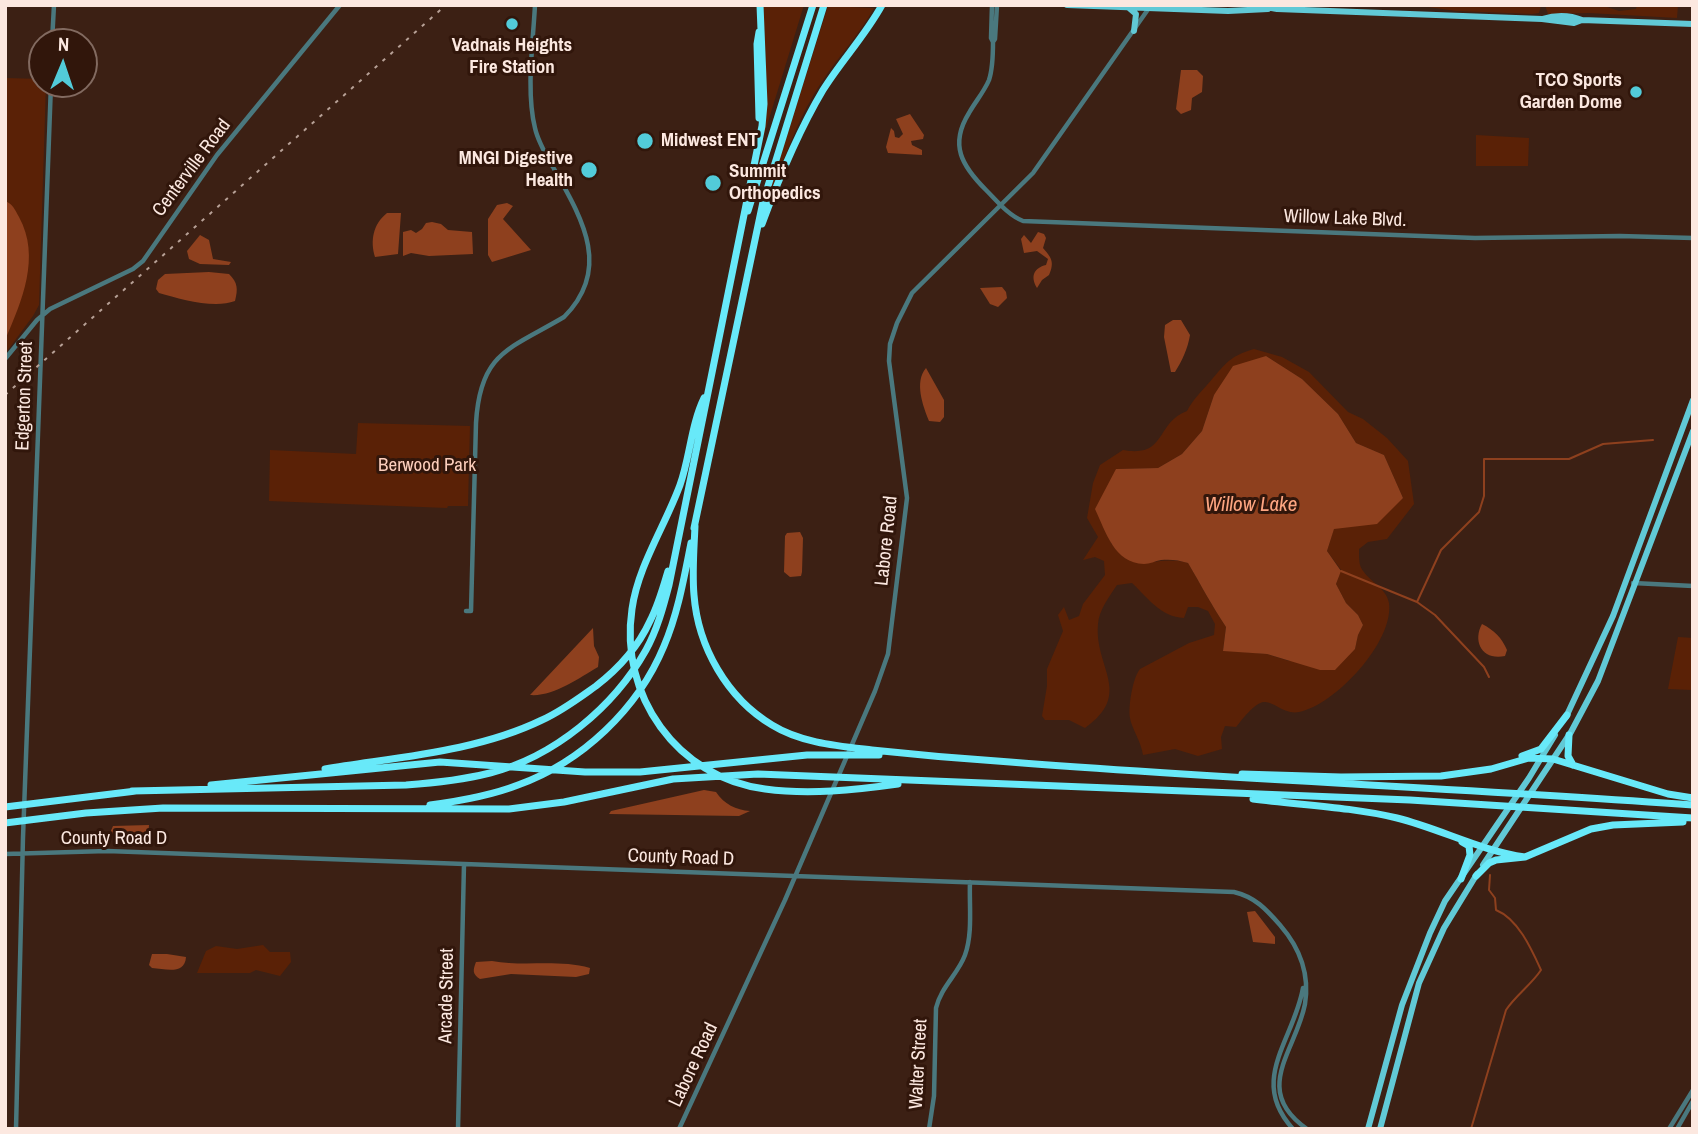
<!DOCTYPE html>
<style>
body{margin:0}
#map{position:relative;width:1698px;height:1134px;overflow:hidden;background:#3c2014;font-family:"Archivo Narrow",sans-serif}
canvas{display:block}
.frame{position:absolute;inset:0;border:7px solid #fce8e0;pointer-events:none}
.north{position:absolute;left:28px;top:28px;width:70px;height:70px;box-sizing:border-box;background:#31160b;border:2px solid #826a60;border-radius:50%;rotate:2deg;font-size:19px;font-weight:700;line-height:28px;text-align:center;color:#fce8e0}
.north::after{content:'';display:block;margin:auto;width:24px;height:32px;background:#52cbd9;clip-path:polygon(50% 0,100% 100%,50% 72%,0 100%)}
</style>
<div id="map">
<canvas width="1698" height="1134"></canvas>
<div class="frame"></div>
<div class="north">N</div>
</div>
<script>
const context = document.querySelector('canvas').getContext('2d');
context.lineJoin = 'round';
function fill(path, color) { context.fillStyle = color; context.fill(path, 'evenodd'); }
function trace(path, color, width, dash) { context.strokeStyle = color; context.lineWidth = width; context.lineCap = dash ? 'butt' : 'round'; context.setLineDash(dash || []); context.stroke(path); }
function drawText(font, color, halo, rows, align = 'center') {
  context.font = font + ' "Archivo Narrow",sans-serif'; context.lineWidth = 6; context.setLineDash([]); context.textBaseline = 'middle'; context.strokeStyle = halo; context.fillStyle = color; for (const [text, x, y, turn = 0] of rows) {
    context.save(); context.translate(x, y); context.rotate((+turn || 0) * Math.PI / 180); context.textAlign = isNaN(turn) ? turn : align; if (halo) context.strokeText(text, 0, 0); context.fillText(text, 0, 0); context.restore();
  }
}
const green = new Path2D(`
 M763 5H804L761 145 766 63Z
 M1414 5H1541V6L1539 13 1532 14 1456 11Z
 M1545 5H1601L1619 11 1636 9 1637 5H1678L1677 18 1589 13 1548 14Z
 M828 6 874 8C859 35 838 57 821 83 800 114 787 152 773 186H771Z
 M5 78 42 79V84H46L39 305 33 316 5 354Z
 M1476 135 1529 138 1528 166H1476Z
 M1254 349 1282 357 1309 372 1348 412 1363 419 1387 438 1408 461 1414 504 1387 539 1368 542 1359 549C1359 553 1359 560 1360 565 1365 580 1386 586 1389 603 1394 642 1335 705 1299 712 1284 715 1274 701 1264 702 1254 703 1243 719 1236 727L1225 726 1221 737 1222 749 1198 756 1175 749 1143 755C1141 741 1131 727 1130 718 1128 706 1133 677 1140 669L1189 643 1214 635 1215 624 1208 611 1198 607H1188L1184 618C1161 617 1148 598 1132 583L1117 585C1109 597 1099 610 1098 624 1094 668 1134 693 1085 728L1069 720H1045L1042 716 1047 686V669L1063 631 1058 615 1064 607 1069 620 1079 616 1083 604 1105 575 1104 561 1095 557 1083 560 1098 537 1087 518 1093 483 1100 465 1123 450C1167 458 1155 423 1187 411 1193 400 1199 394 1207 385 1225 365 1227 357 1254 349ZM1266 356 1302 379 1338 414 1356 443 1384 455 1403 498 1343 526 1334 528 1327 551 1341 570 1336 584 1346 603 1358 615 1363 625 1358 635 1355 649 1289 661 1267 654 1223 650 1226 627C1212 606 1201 585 1188 563 1153 553 1140 578 1111 543L1116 469 1158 468 1182 454 1202 431 1214 395Z
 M358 423 470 426 468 506H448L447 508 269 501 270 450 356 454Z
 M1678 637 1693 638V733L1691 690 1668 689Z
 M263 945 270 952H290L291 962 280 976 256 970 250 973H197L206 951 216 946 237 949Z`);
const water = new Path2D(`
 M1181 70H1197L1203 76 1202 92 1192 98 1191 110 1181 114 1176 109Z
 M910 114 924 135 923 139 911 141 912 145 922 150V155L888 153 886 147 891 128 894 131 895 137 899 138 903 134 896 119Z
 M5 201C13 204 15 210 19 217 41 257 22 301 5 340Z
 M507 203 513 206 503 219 531 250 492 262 488 255V219L497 205Z
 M387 213H401L398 254 375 257C370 241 373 224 387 213Z
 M432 222 441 224 448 230 472 232 473 254 429 256 411 253 403 256V232L411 230 416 233 422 229 426 223Z
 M1038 232 1044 234 1046 238 1043 248C1051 257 1055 262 1049 275L1042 280 1037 288C1030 276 1034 268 1046 265L1048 259 1037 251 1024 253 1021 239 1024 235 1031 243Z
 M200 235 209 240 213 259 231 262 229 265 200 264 189 259 187 251Z
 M209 272 229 274C238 283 238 289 235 301 214 309 180 299 159 293L156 289 158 280 165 274Z
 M1002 287 1006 292 1007 298 998 307 990 304 980 288Z
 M1173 320H1181L1190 335C1188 348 1182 361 1175 372H1171L1164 337 1165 325Z
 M1266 356 1302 379 1338 414 1356 443 1384 455 1403 498 1377 524 1334 529 1327 551 1341 571 1336 584 1346 603 1358 615 1363 625 1358 635 1355 649 1335 670H1320L1267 654 1223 651 1226 627C1212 606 1201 585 1188 563 1179 560 1170 559 1161 560 1155 561 1150 564 1144 564 1114 563 1106 532 1095 509L1116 469 1158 468 1182 454 1202 431 1214 395 1233 366Z
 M926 368 944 400V417L940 422 929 421C923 406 914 382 926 368Z
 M800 532 803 538 802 572 801 576 790 577 784 572 785 536 787 533Z
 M1482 624C1494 630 1502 638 1507 650L1505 656C1483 661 1472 642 1482 624Z
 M593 628 594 646 599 657 598 667C579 678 553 697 530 695Z
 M704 790 716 792C724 804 736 810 750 811L739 816 609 814 611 811Z
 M149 825 148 835 116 836 110 833 113 826Z
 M1255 911 1275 937V944L1253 942 1247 912Z
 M152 954H167L186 957C185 975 166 969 152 968L149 965Z
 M492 961C524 967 558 959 590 968L589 974 576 977 511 974 480 979C472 974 473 970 476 962Z`);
const stream = new Path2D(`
 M1341 571 1417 602 1435 615 1484 667 1489 677
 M1417 602 1441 550 1479 512 1484 496V459H1569L1603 444 1653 440
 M1471 1129 1506 1010C1516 995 1531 985 1541 970 1531 948 1518 919 1496 910L1495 898 1489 890 1490 875`);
const minor = new Path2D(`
 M992 5 991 38 993 42
 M997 5 995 39 993 42C993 55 993 68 989 80 984 92 975 102 969 113 949 145 962 166 986 190 997 201 1008 215 1023 221L1475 238 1620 236 1693 238
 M52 42 54 5
 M5 359 37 320 50 309 133 269 143 261 217 155 340 5
 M1633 583 1693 586
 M466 611H471L476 423C480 352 510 349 564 317 613 268 581 217 553 167 546 155 538 142 535 128 526 92 533 43 535 5
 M5 854 107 851 1234 892C1255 897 1266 909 1280 925 1300 948 1310 973 1305 1004 1296 1051 1251 1090 1307 1129
 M16 1129 23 837 51 84
 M458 1129 464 864
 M679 1129 785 900 875 691 888 654 907 498 889 361 890 344 897 323 912 293 1033 173 1149 8
 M929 1129 934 1096 936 1008C941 987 958 974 965 955 973 933 969 905 970 882
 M1293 1129C1248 1080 1294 1040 1303 988
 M1669 1129 1693 1090
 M1677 1129 1693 1101`);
const major = new Path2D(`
 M1067 5 1228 11 1268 9
 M1255 5 1277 9 1542 19 1574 23 1582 20
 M1129 8 1136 14 1134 31
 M1542 19C1555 15 1570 15 1582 20L1693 24
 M1566 717 1613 616 1693 400
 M1483 865 1571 732 1598 681 1693 431
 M1368 1129 1402 1005 1430 933 1445 901 1529 778 1555 735
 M1380 1129 1419 983 1444 928 1477 874`);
const highway = new Path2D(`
 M759 118 757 44 759 32
 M748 211 813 5
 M762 224C779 178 798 132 823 90 841 61 865 36 882 5
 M704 398C691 425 690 457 680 485 665 526 638 566 632 609 619 695 677 778 765 789 809 795 855 790 898 784
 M695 526C694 549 692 573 694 595 698 647 727 698 772 725 801 743 838 746 872 750 918 755 964 759 1010 762 1238 780 1465 788 1693 805
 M694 528 763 202 824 5
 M1569 735 1568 756 1573 765
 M1522 756 1541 749 1567 715
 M325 769C397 757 476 752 542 720 562 711 579 698 596 686 618 669 638 647 650 621 658 606 663 588 668 571
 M1242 774 1341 777 1441 776 1491 769 1529 758 1553 759 1668 794 1693 798
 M211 785 440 762 585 772H640L807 755H879
 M132 791 406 785C434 783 462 780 490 773 554 757 614 707 646 650 657 630 663 608 669 585L762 126 764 104 760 5
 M1253 799C1300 805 1352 807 1397 818 1441 829 1481 851 1525 857
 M430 805C460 801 490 796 518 785 582 762 638 709 664 646 678 613 684 578 691 543
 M5 807 136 791
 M5 823 86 813 163 808 509 809 564 802 673 779 758 774 1410 800 1693 818
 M1476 876 1489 863 1496 860 1525 857 1591 829 1613 825 1683 822
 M1461 879 1470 855 1469 846 1462 842`);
const rail = new Path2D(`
 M5 395 446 5`);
const markers = [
 [512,24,7,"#52cbd9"],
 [1636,92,7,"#52cbd9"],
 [645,141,9,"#52cbd9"],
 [589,170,9,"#52cbd9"],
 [713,183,9,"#52cbd9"]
];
const poiNames = [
 ["Vadnais Heights",512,46,"center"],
 ["Fire Station",512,68,"center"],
 ["TCO Sports",1622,81],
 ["Garden Dome",1622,103],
 ["Midwest ENT",661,141,"left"],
 ["MNGI Digestive",573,159],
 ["Health",573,181],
 ["Summit",729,172,"left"],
 ["Orthopedics",729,194,"left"]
];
const streetNames = [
 ["Centerville Road",192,168,-53],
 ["Willow Lake Blvd.",1345,219,2],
 ["Edgerton Street",25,396,-88],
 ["Labore Road",887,541,-84],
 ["County Road D",114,839],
 ["County Road D",681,858,2],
 ["Arcade Street",447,996,-89],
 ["Walter Street",919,1064,-87],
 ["Labore Road",694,1065,-65]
];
const parkNames = [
 ["Berwood Park",427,466]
];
const waterNames = [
 ["Willow Lake",1251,505]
];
fill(green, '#5a2106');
fill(water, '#8e401e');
trace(stream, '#8e401e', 2);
trace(minor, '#4a787e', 4.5);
trace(major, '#61c9d6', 6);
trace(highway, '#68e9f9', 7);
trace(rail, '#b7a096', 2, [3.5, 7]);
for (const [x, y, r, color] of markers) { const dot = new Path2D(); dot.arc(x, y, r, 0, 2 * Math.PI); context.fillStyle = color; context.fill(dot); trace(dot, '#31160b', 2.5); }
drawText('bold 19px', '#fce8e0', '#31160b', poiNames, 'right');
drawText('19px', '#fce8e0', '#31160b', streetNames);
drawText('19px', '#fccebc', '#31160b', parkNames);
drawText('italic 21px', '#fda581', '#31160b', waterNames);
</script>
